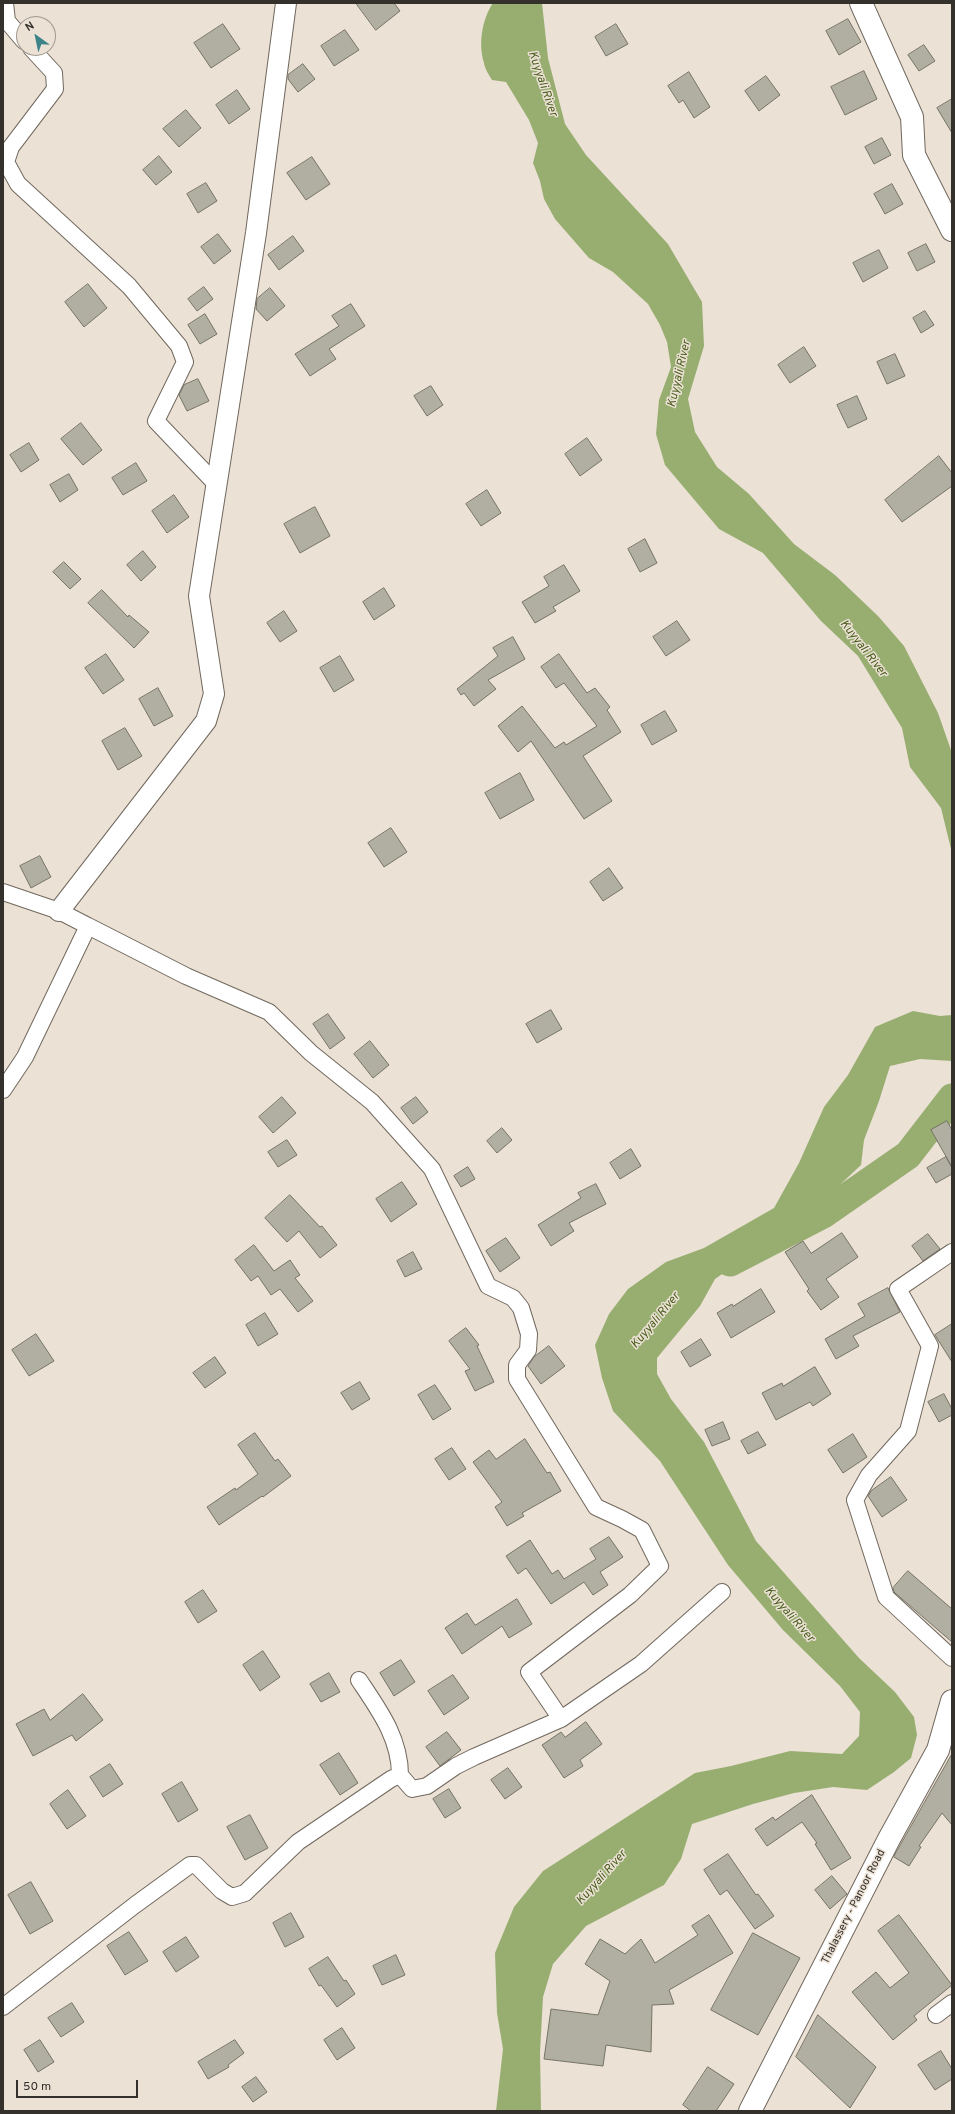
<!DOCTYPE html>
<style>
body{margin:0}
#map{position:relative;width:955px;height:2114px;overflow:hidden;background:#ebe1d5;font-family:Overpass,sans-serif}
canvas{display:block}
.frame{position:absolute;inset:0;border:4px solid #34302c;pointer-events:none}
.north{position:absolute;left:16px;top:16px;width:40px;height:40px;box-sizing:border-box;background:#ebe1d5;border:1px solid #a29a91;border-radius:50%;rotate:327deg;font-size:11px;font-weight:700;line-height:16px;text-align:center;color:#34302c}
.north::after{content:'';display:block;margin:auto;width:14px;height:18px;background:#3c848a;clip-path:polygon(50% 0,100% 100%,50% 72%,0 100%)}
.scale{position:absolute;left:16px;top:2080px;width:122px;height:18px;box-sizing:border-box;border:2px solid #34302c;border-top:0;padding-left:5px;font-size:12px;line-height:14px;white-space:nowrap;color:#34302c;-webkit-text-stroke:3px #ebe1d5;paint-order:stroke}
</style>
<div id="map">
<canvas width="955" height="2114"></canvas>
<div class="frame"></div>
<div class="north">N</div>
<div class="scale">50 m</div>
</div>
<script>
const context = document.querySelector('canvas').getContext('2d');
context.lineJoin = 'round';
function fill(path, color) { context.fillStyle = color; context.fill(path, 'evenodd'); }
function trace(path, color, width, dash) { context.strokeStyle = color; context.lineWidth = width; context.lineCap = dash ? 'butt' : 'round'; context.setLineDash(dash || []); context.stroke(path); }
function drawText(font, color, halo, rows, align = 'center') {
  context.font = font + ' Overpass,sans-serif'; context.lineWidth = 3; context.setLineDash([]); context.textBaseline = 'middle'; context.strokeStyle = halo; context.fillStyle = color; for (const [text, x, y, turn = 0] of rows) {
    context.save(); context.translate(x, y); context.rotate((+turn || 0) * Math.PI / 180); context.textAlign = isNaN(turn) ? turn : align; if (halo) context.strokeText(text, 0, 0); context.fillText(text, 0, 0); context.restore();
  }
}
const water = new Path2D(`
 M493 3H542L548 58 565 124 586 155 668 244 702 302 704 346 688 399 695 432 717 467 749 494 794 544 835 575 878 616 904 646 938 713 952 753V853L941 808 910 767 902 728 858 656 821 621 763 553 719 529 665 465 656 434 659 400 671 367 667 342 660 325 648 304 613 272 589 258 555 219 544 199 540 181 533 163 538 143 529 120 506 82 492 80C489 75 485 69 484 63 478 44 482 19 493 3Z
 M913 1011 940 1016 952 1015V1061L920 1059 890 1066 879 1101 864 1140 861 1165 812 1211 715 1279 700 1306 657 1358V1374L671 1399 704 1442 756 1541 859 1658 895 1692 914 1717 917 1735 911 1758 894 1772 867 1790 833 1787 794 1793 753 1804 692 1824 681 1859 664 1885 586 1926 553 1964 543 1997 540 2052 541 2111H496L503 2049 497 2013 495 1953 514 1907 543 1871 695 1773 731 1766 790 1751 842 1754 859 1736 860 1712 840 1686 783 1630 728 1565 660 1461 613 1411 602 1378 595 1345 609 1314 628 1289 666 1262 704 1248 774 1208 799 1163 824 1107 848 1075 875 1027Z`);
const river = new Path2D(`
 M730 1262 823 1214 908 1155 952 1098`);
const building = new Path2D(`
 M356 3H394L400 11 376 30Z
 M848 19 861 42 839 55 826 31Z
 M223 24 240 49 211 68 194 43Z
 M616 24 628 44 606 56 595 37Z
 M345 30 359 50 334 66 321 46Z
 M924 45 935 61 919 71 908 55Z
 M303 64 315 79 298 92 288 79V75Z
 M864 71 877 99 845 115 831 87Z
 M689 72 710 107 694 118 683 100 679 103 668 86Z
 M766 76 780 95 759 111 745 91Z
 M237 90 250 109 229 124 216 105Z
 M952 99V133L937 108Z
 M186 110 201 128 179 147 163 129Z
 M882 138 891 155 874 164 865 147Z
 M159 156 172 172 156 185 143 170Z
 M312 157 330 184 306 200 287 173Z
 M206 183 217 201 198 213 187 194Z
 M892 184 903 204 885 214 874 194Z
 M218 234 231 251 214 264 201 247Z
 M293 236 304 251 279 270 268 255Z
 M926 244 935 262 917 271 908 253Z
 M879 250 888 268 863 282 853 263Z
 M88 284 107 308 84 327 65 302Z
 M204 287 213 299 197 311 188 299Z
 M270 288 285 306 267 321 256 309 257 299Z
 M351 304 365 326 329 349 336 359 310 376 295 354 339 326 332 316Z
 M925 311 934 325 921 333 913 318Z
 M205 314 217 334 200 344 188 325Z
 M804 347 816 366 790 383 778 365Z
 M895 354 905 376 887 384 877 362Z
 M198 379 209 401 187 411 179 395 184 385Z
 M431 386 443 405 427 416 414 396Z
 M857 396 867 419 848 428 837 405Z
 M81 423 102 450 83 465 61 439Z
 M587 438 602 460 580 476 565 454Z
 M29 443 39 460 21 472 10 455Z
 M939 456 952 473V486L902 522 885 500Z
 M136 463 147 481 123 495 112 478Z
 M69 474 78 490 60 502 50 485Z
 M487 490 501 513 481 526 466 504Z
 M174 495 189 517 167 533 152 511Z
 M315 507 330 536 300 553 284 524Z
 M645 539 657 563 640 572 628 549Z
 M143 551 156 567 141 581 127 565Z
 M64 562 81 579 70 589 53 572Z
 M564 565 580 591 553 607 556 611 535 623 522 602 549 586 544 577Z
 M384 588 395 606 374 620 363 602Z
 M102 590 128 617 129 615 149 632 134 648 88 603Z
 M284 611 297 631 280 642 267 623Z
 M677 621 690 640 666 656 653 637Z
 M513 637 525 659 488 680 496 689 474 706 464 693 461 695 457 689 498 656 493 648Z
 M106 654 124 680 103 694 85 668Z
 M559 654 587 693 595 688 610 707 607 710 621 732 583 756 612 801 584 819 531 741 518 752 498 726 522 706 555 748 564 742 566 745 597 726 564 683 556 688 541 667Z
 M340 656 354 680 334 692 320 668Z
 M158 688 173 716 154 726 139 699Z
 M665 711 677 731 652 745 641 725Z
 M125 728 142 756 118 770 102 741Z
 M520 773 534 800 500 819 485 793Z
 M391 828 407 852 384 867 368 843Z
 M40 856 51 877 31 888 20 866Z
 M609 868 623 888 603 901 590 882Z
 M551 1010 562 1029 537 1043 526 1024Z
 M328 1014 345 1038 330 1049 313 1024Z
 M370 1041 389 1065 373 1078 354 1054Z
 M282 1097 296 1113 273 1133 259 1117Z
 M416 1097 428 1112 413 1124 401 1108Z
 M947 1121 952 1130V1167L931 1130Z
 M502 1128 512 1140 497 1153 487 1141Z
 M287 1140 297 1155 278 1167 268 1152Z
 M631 1149 641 1166 620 1179 610 1163Z
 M946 1157 952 1168V1174L936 1183 927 1168Z
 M468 1167 475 1179 461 1187 454 1176Z
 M402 1182 417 1204 391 1222 376 1199Z
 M596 1184 606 1204 569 1223 574 1231 551 1246 538 1225 581 1198 578 1193Z
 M290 1195 320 1227 322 1226 337 1245 320 1258 299 1231 287 1242 265 1218Z
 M842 1233 858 1257 826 1279 839 1297 821 1310 807 1291 809 1289 785 1252 803 1241 811 1253Z
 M928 1234 940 1249 923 1261 912 1246Z
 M506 1238 520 1258 500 1272 486 1251Z
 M254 1245 274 1271 290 1260 300 1275 295 1278 313 1301 298 1312 280 1289 271 1295 258 1276 251 1281 235 1260Z
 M413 1252 422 1269 405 1277 397 1261Z
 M888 1288 900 1312 853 1336 859 1346 836 1359 825 1339 865 1316 858 1304Z
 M761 1289 775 1312 731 1338 717 1313 732 1304 733 1306Z
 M265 1313 278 1334 258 1346 246 1325Z
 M952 1324V1362L935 1335Z
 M466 1328 479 1345 477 1346 494 1382 475 1391 465 1371 470 1369 449 1341Z
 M36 1334 54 1361 29 1376 12 1350Z
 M701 1339 711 1355 690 1367 681 1352Z
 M549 1346 565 1366 541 1384 528 1366 534 1357Z
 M215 1357 226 1373 205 1388 193 1373Z
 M815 1367 831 1394 813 1406 810 1402 776 1420 762 1393 782 1383 783 1386Z
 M360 1382 370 1399 352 1410 341 1393Z
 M435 1385 451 1409 433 1420 418 1395Z
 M944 1394 952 1409V1415L939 1422 928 1402Z
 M723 1422 730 1439 712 1446 705 1430Z
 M758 1432 766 1445 748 1454 741 1441Z
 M255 1433 275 1461 278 1459 291 1476 263 1497 262 1496 219 1525 207 1507 235 1488 236 1490 258 1474 238 1445Z
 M853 1434 867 1457 843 1473 828 1450Z
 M525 1439 547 1473 550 1472 561 1491 522 1513 524 1516 507 1526 495 1507 502 1502 473 1462 489 1450 496 1459Z
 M452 1448 466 1469 449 1480 435 1459Z
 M891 1477 907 1500 882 1517 868 1496 871 1491Z
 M609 1537 623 1557 600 1572 608 1585 593 1595 584 1582 551 1604 526 1568 518 1574 506 1556 530 1540 552 1574 558 1570 564 1579 596 1559 590 1549Z
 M908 1571 952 1609V1642L894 1592 893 1588Z
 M203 1590 217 1611 198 1623 185 1602Z
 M517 1599 532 1624 509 1638 502 1626 462 1654 445 1628 467 1613 475 1625Z
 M263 1651 280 1677 260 1691 243 1665Z
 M401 1660 415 1682 394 1696 380 1673Z
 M329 1673 340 1692 321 1702 310 1684Z
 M453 1675 469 1698 444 1715 428 1691Z
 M83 1694 103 1720 76 1741 72 1735 33 1756 16 1724 44 1709 50 1720Z
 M586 1722 602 1744 580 1760 583 1766 564 1778 542 1745 561 1732 565 1737Z
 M447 1732 461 1750 440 1766 426 1747Z
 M339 1753 358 1783 340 1795 320 1765Z
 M952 1754V1825L942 1813 919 1846 921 1847 909 1866 894 1857Z
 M110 1764 123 1784 103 1797 90 1777Z
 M508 1768 522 1787 505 1799 491 1780Z
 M182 1782 198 1810 178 1822 162 1794Z
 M449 1789 461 1808 445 1818 433 1799Z
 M68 1790 86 1816 67 1829 50 1804Z
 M812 1795 851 1858 831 1870 815 1844 817 1843 802 1822 767 1846 755 1829 773 1817 775 1820Z
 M250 1815 268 1848 245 1860 227 1827Z
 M728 1854 756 1895 758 1894 774 1916 755 1929 727 1890 720 1895 704 1870Z
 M832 1876 847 1894 830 1909 815 1890Z
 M31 1882 53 1921 30 1934 8 1895Z
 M291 1913 304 1937 285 1947 273 1923Z
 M709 1915 733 1953 669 1990 674 2004 652 2005 651 2052 606 2045 603 2066 544 2059 551 2009 598 2015 610 1981 585 1964 600 1939 625 1954 641 1939 655 1963 698 1935 692 1926Z
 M899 1915 952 1985 914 2016 917 2020 893 2040 852 1992 876 1972 890 1988 909 1973 878 1931Z
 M129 1932 148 1961 125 1975 107 1946Z
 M753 1933 800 1958 758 2035 711 2010Z
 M186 1937 199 1957 176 1972 163 1952Z
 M396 1955 405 1975 382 1985 373 1966Z
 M328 1957 344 1981 346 1980 355 1994 337 2007 321 1985 319 1986 309 1969Z
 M72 2003 84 2022 61 2037 48 2018Z
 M818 2015 876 2067 850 2108 796 2057Z
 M342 2028 355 2048 337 2060 324 2040Z
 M40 2040 54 2062 38 2072 24 2050Z
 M235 2040 244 2053 228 2065 229 2067 208 2079 198 2062Z
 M941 2051 952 2069V2079L935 2090 918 2065Z
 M708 2067 734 2084 716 2111H691L683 2105Z
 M256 2077 267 2092 253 2102 242 2087Z`);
const minor = new Path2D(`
 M5 3 7 21 24 41
 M31 48 54 73 55 89 11 147 6 162 18 184 129 286 179 346 185 362 156 421 216 484
 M3 892 59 911 88 926 25 1057 3 1090
 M88 926 186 976 269 1012 311 1053 372 1102 432 1169 488 1286 513 1298 521 1308 529 1334 528 1350 517 1365V1379L596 1507 622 1519 642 1530 660 1566 630 1595 529 1672 561 1719
 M952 1252 898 1289 930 1346 908 1431 869 1475 855 1500 886 1597 952 1658
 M359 1680C379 1710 400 1738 400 1775
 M3 2007 135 1905 190 1865H196L222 1891 232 1897 245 1893 298 1842 391 1779 400 1775 412 1789 427 1786 456 1766 474 1757 561 1719 641 1664 722 1592
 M936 2015 952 2003`);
const tertiary = new Path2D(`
 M59 911 206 721 214 694 199 596 256 233 286 3`);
const secondary = new Path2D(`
 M861 3 912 117 914 155 952 230
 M750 2111 889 1839 938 1750 952 1701`);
const streetNames = [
 ["Thalassery - Panoor Road",854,1907,-63]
];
const waterNames = [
 ["Kuyyali River",542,84,71],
 ["Kuyyali River",680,374,-77],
 ["Kuyyali River",863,649,52],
 ["Kuyyali River",656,1321,-50],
 ["Kuyyali River",789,1615,49],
 ["Kuyyali River",602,1878,-48]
];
fill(water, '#98ae71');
trace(river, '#98ae71', 29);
fill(building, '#b1afa1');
trace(building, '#757366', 1);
trace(minor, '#71685e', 18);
trace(tertiary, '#71685e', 22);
trace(secondary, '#71685e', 24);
trace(minor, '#fff', 16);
trace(tertiary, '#fff', 20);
trace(secondary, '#fff', 22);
drawText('11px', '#34302c', '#ebe1d5', streetNames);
drawText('italic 12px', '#495d1c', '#ebe1d5', waterNames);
</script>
